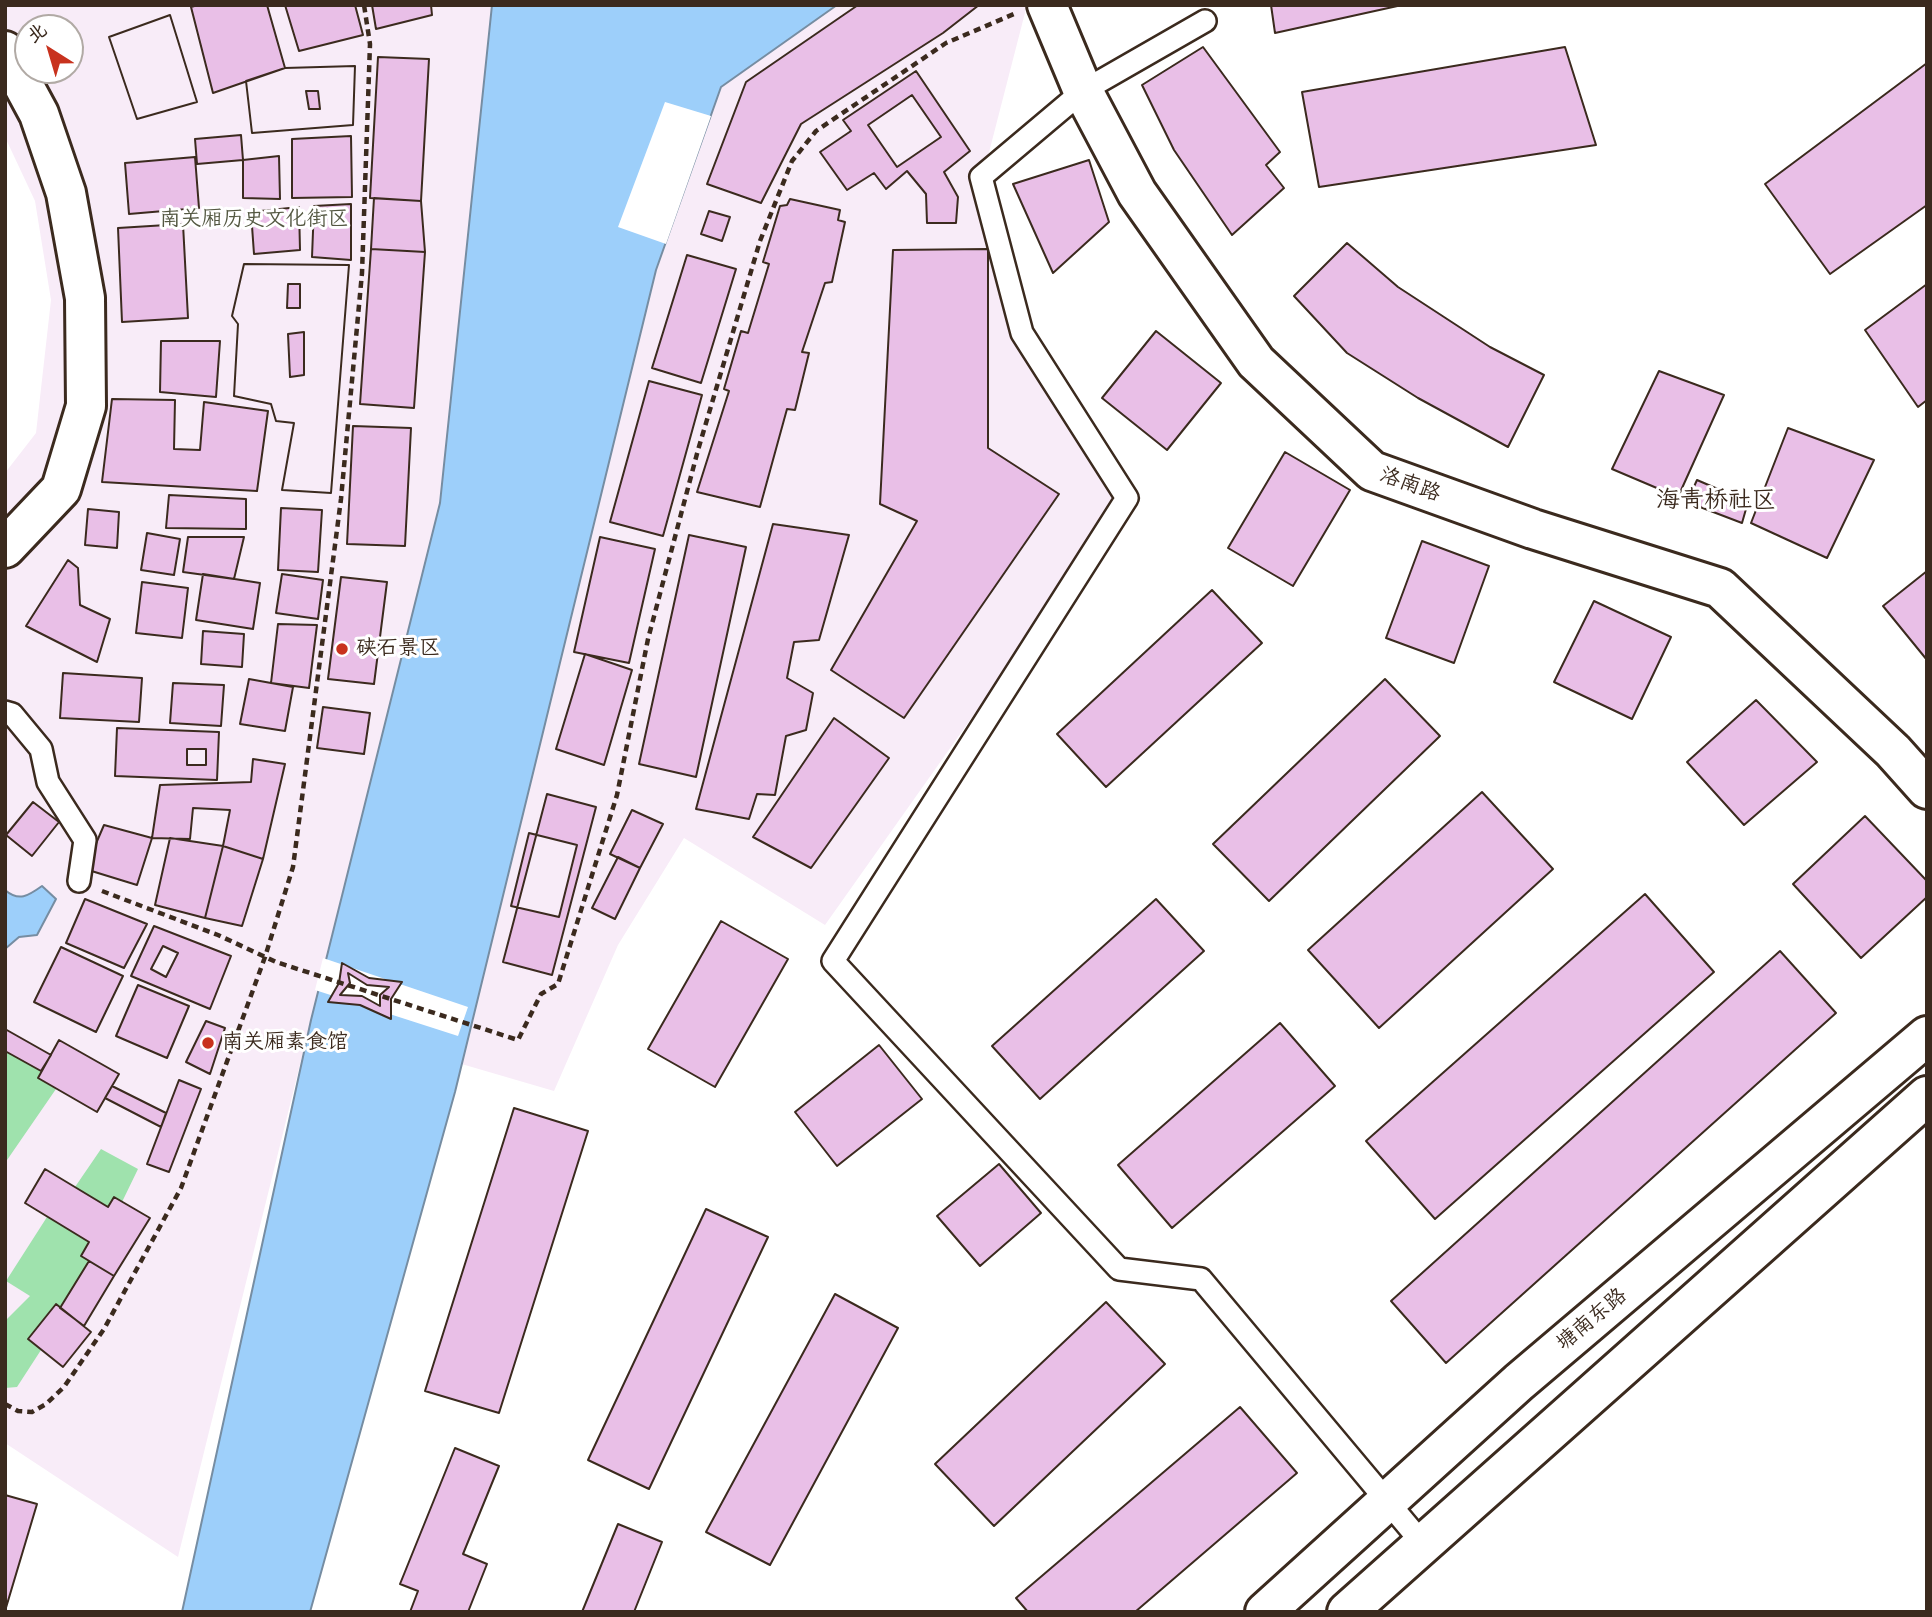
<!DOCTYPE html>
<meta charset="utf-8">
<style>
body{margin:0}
#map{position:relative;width:1932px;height:1617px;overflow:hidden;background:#fff;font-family:"Balsamiq Sans","LXGW WenKai TC",sans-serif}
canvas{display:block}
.frame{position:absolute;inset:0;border:7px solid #3b2a1e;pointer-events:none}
.north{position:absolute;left:14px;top:14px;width:70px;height:70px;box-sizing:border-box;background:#fff;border:2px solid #b1aaa5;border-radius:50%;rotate:323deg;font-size:19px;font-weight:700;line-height:28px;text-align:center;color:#3b2a1e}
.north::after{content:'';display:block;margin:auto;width:24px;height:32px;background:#c8321e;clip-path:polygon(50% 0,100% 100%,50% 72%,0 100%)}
</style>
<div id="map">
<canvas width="1932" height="1617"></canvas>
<div class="frame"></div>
<div class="north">北</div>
</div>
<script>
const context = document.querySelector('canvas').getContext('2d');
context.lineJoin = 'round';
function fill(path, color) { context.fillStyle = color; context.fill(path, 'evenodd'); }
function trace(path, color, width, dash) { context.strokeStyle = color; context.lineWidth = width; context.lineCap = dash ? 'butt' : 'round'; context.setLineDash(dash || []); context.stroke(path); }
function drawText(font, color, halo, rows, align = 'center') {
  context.font = font + ' "Balsamiq Sans","LXGW WenKai TC",sans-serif'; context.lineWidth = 6; context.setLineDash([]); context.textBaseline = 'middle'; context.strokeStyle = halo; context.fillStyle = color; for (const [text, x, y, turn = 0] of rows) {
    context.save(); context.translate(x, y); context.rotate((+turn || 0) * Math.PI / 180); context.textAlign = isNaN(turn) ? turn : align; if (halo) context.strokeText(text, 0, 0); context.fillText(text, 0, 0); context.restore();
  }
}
const built = new Path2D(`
 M5 5H1027L977 199 1022 333 1127 498 825 925 684 838 618 945 554 1091 311 1020 178 1557 5 1443V473L36 433 51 300 35 201 5 137ZM28 28H70V70H28Z`);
const green = new Path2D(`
 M5 1051 41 1071 38 1078 56 1089 5 1163Z
 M101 1149 138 1169 122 1202 114 1197 108 1207 75 1187Z
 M47 1217 89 1242 81 1256 89 1261 60 1307 55 1304 28 1339 41 1350 17 1387 5 1388V1321L30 1296 6 1281Z`);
const water = new Path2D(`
 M492 5H837L721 87 656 270 455 1092 310 1612H182L311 1020 440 503Z
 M42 886 56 899 37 935 19 937 5 949V890C19 902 28 896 42 886Z`);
const pier = new Path2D(`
 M665 102 711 116 666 244 618 227Z
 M323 958 468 1007 458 1036 315 990Z`);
const building = new Path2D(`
 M198 5H267L285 68 213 93 191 7Z
 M285 5H355L363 35 299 51Z
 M372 5H431L432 15 376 29Z
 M858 5H979L943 33 801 124 761 203 707 184 746 82Z
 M1271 5H1402L1275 33Z
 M170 15 197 102 137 119 109 37Z
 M170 15 197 102 137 119 109 37Z
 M1203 47 1280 152 1266 165 1284 188 1232 235 1174 150 1142 85Z
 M1565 47 1596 145 1319 187 1302 92Z
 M378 57 429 59 421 201 370 198Z
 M1927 63V205L1830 274 1765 184Z
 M355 66 353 125 252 133 246 81 285 68ZM306 91H318L320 109H309Z
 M355 66 353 125 252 133 246 81 285 68Z
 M916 71 970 151 944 172 958 197 956 223H927L926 194 907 171 886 189 874 173 847 190 820 152 851 131 843 120Z
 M912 95 941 137 897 167 868 125Z
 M241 135 243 160 197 164 195 139Z
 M351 136 352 197 292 198V139Z
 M279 156 280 199 243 198V160Z
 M195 157 199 208 129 214 125 163Z
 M1089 160 1109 222 1053 273 1013 184Z
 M374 198 421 201 425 252 371 249Z
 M790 199 840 210 838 220 845 222 832 282 825 283 802 352 809 353 795 410 787 409 760 507 697 492 729 391 724 389 741 331 748 333 769 264 763 262 780 206 787 205Z
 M351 204V260L312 257 314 206Z
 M299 207 300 250 254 254 251 212Z
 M709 211 730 217 722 241 701 234Z
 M183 224 188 318 122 322 118 228Z
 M1347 243 1398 287 1490 347 1544 375 1508 447 1418 398 1347 353 1294 296Z
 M371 249 425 252 414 408 360 404Z
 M988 249V448L1059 494 904 718 831 670 917 521 880 504 893 250Z
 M687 255 736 269 701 383 652 368Z
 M244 264 349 265 331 493 282 490 294 423 276 421 271 404 234 396 238 324 232 316ZM288 284H300V308H287ZM304 332V375L290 377 288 334Z
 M244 264 349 265 331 493 282 490 294 423 276 421 271 404 234 396 238 324 232 316Z
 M1927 284V400L1918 407 1865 330Z
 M1156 331 1221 383 1167 450 1102 398Z
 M161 341H220L216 397 160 392Z
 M1659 371 1724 395 1678 497 1612 469Z
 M649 381 702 395 663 536 610 522Z
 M112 399 175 400 174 449 200 450 204 402 268 411 257 491 102 482Z
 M353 426 411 428 405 546 347 544Z
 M1788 428 1874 460 1827 558 1751 523Z
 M1285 452 1350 490 1293 586 1228 548Z
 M1697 480 1748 502 1742 523 1687 502Z
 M169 495 246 499V529L166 528Z
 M281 508 322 510 318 572 278 570Z
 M88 509 119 512 117 548 85 545Z
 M773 524 849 535 819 640 794 642 787 678 813 693 806 730 786 736 775 795 757 794 749 819 696 809Z
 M147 533 180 539 174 575 141 570Z
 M689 535 746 547 696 777 639 764Z
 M188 537H244L234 579 183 572Z
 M600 537 655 549 629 663 574 652Z
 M1422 541 1489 566 1454 663 1386 638Z
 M68 560 78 568 80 605 110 619 97 662 26 626Z
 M1927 571V660L1883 606Z
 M203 574 260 583 253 629 196 620Z
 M282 574 323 580 318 619 276 613Z
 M341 577 387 582 374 684 328 679Z
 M142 582 188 588 182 638 136 633Z
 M1212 590 1262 643 1106 787 1057 734Z
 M1594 601 1671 637 1632 719 1554 682Z
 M278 624 317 625 309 688 271 683Z
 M203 631 244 634 242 667 201 664Z
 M585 654 632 670 604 765 556 749Z
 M63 673 142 678 139 722 60 718Z
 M249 679 293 687 285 731 240 724Z
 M1385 679 1440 736 1269 901 1213 844Z
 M173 683 224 685 221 726 170 723Z
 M1756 700 1817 762 1744 825 1687 762Z
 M323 707 370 713 364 754 317 748Z
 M834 718 889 758 811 868 753 837Z
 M117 728 219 732 217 780 115 776ZM187 749H206V765H187Z
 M253 759 285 764 263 859 223 846 230 810 193 808 190 839 152 838 160 785 251 782Z
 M1482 792 1553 869 1379 1028 1308 950Z
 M547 794 596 807 552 975 503 962Z
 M33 802 59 822 32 856 6 835Z
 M632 810 663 824 640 868 610 854Z
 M1865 816 1927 881V897L1861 958 1793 884Z
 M104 825 152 838 137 885 85 869Z
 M529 833 577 845 559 917 511 906Z
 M170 838 223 846 205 918 155 905Z
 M223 846 263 859 242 926 205 918Z
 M618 857 640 868 615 919 592 908Z
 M1645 894 1714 972 1435 1219 1366 1141Z
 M85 899 147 924 124 968 66 943Z
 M1156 899 1204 951 1040 1099 992 1046Z
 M721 921 788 959 715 1087 648 1049Z
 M154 926 231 956 210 1009 131 976ZM163 946 178 953 166 977 151 969Z
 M61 947 123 976 96 1032 34 1002Z
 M1780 951 1836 1013 1446 1363 1391 1301Z
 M342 963 369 978 402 982 391 999V1019L360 1005 328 1002 339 983Z
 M348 973 367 985 389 987 380 995V1006L362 996 340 995 350 983Z
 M138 985 189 1006 167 1058 116 1036Z
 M206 1021 225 1028 210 1074 186 1062Z
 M1280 1023 1335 1086 1172 1228 1118 1165Z
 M5 1029 51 1055 41 1071 5 1051Z
 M59 1040 119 1074 97 1112 38 1078Z
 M879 1045 922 1099 837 1166 795 1112Z
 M179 1080 201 1089 169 1172 147 1164Z
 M112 1086 166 1113 161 1127 105 1098Z
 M514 1108 588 1131 499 1413 425 1391Z
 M999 1164 1041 1213 980 1266 937 1216Z
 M45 1169 108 1207 114 1197 150 1218 114 1276 81 1256 89 1242 25 1203Z
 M706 1209 768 1237 649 1489 588 1460Z
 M89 1261 114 1276 84 1326 60 1308Z
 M835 1294 898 1328 770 1565 706 1532Z
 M1106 1302 1165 1364 994 1526 935 1464Z
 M56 1304 91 1332 63 1367 28 1339Z
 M1240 1407 1297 1473 1135 1612H1028L1016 1598Z
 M455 1448 499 1466 463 1554 487 1564 468 1612H410L418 1591 400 1584Z
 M5 1495 37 1504 5 1611Z
 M618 1524 662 1542 634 1612H582Z`);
const path = new Path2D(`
 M102 891 218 935 276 962 518 1040 541 994 558 984 617 795 648 639 698 450 760 241 792 161 816 131 946 43 1014 14
 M5 1404 18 1411 32 1412 46 1404 64 1387 104 1329 181 1188 265 957 293 867 341 499 362 273 370 44 364 5`);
const lane = new Path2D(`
 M1205 21 1083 91 981 177 1022 333 1127 498 833 961 1119 1269 1201 1279 1423 1544
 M5 712 12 714 41 749 48 782 85 840 79 881`);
const street = new Path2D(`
 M1047 5 1083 91 1137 193 1256 362 1372 471 1533 529 1720 588 1893 751 1927 789
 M5 51 39 114 66 193 85 298 86 406 61 489 5 548`);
const secondary = new Path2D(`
 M1265 1612 1519 1382 1927 1036
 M1347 1612 1927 1096`);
const markers = [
 [342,649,7,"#c8321e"],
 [208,1043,7,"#c8321e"]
];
const parkNames = [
 ["南关厢历史文化街区",254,220]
];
const streetNames = [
 ["洛南路",1410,485,20],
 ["塘南东路",1592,1320,-40]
];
const poiNames = [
 ["硖石景区",356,649],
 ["南关厢素食馆",222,1043]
];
const quarterNames = [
 ["海青桥社区",1716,501]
];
fill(built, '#f8ecf8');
fill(green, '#9fe2ad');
fill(water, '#9dcffa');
trace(water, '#768da2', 2);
fill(pier, '#fff');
fill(building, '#e9bfe7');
trace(building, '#3b2a1e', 2);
trace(lane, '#3b2a1e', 26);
trace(street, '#3b2a1e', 44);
trace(secondary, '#3b2a1e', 44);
trace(path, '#3b2a1e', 4.5, [7, 5]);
trace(lane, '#fff', 21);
trace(street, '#fff', 38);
trace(secondary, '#fff', 38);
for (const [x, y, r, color] of markers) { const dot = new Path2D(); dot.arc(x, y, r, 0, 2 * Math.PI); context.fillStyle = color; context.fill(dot); trace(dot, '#fff', 2.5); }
drawText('21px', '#545842', '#fff', parkNames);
drawText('21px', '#3b2a1e', '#fff', streetNames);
drawText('21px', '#3b2a1e', '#fff', poiNames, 'left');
drawText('24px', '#3b2a1e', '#fff', quarterNames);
</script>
